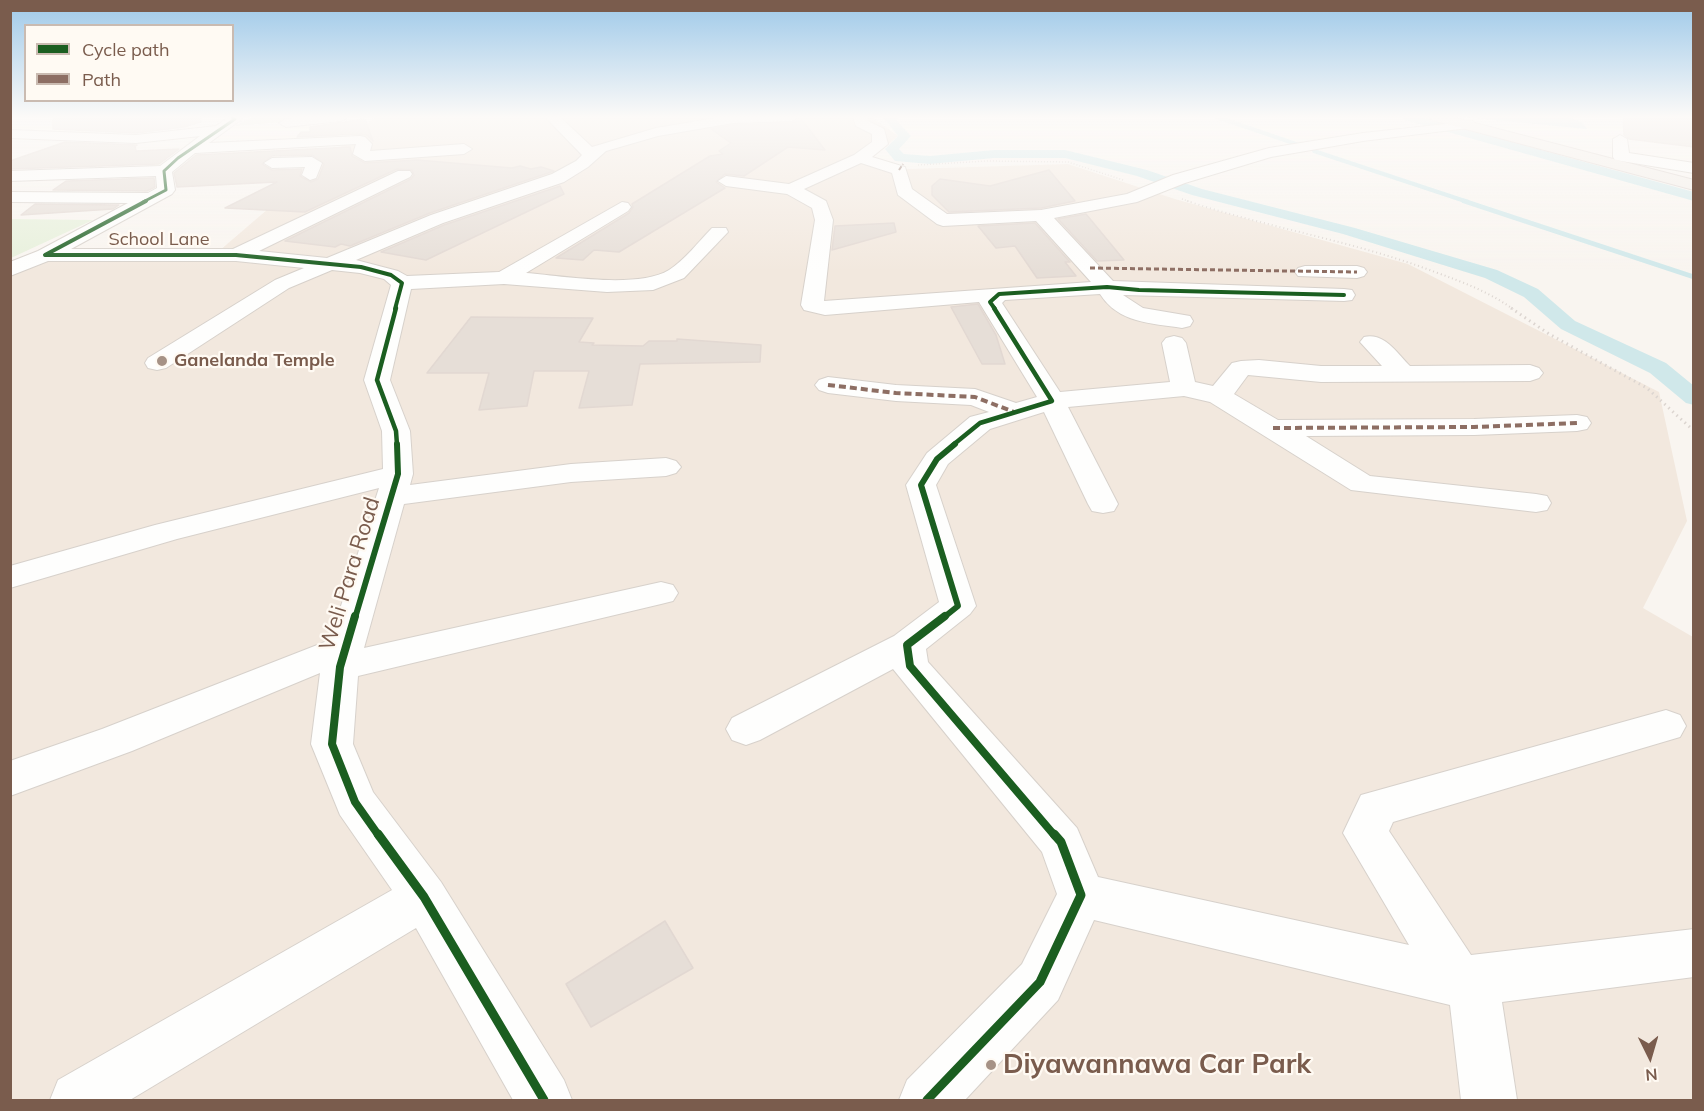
<!DOCTYPE html>
<style>
body{margin:0}
#map{position:relative;width:1704px;height:1111px;overflow:hidden;background:#f9f5f0;font-family:Mulish,sans-serif}
canvas{display:block}
.frame{position:absolute;inset:0;border:12px solid #7a5c4d;pointer-events:none}
.legend{position:absolute;left:24px;top:24px;width:210px;height:78px;box-sizing:border-box;background:#fffaf3;border:2px solid #cabbb1;margin:0;padding:8px 10px;list-style:none;font-size:18px;color:#7a5c4d}
.legend li{display:flex;align-items:center;gap:12px;height:30px}
.legend b{width:30px;border:2px solid #cabbb1}
.north{position:absolute;left:1620px;top:1027px;width:60px;height:60px;-webkit-text-stroke:4px #fffaf3;paint-order:stroke;rotate:175deg;font-size:16px;font-weight:700;line-height:24px;text-align:center;color:#7a5c4d}
.north::after{content:'';display:block;margin:auto;width:21px;height:27px;background:#7a5c4d;clip-path:polygon(50% 0,100% 100%,50% 72%,0 100%)}
</style>
<div id="map">
<canvas width="1704" height="1111"></canvas>
<div class="frame"></div>
<ul class="legend">
<li><b style="height:8px;background:#1b5e20"></b>Cycle path</li>
<li><b style="height:8px;background:#8d6e63"></b>Path</li>
</ul>
<div class="north">N</div>
</div>
<script>
const context = document.querySelector('canvas').getContext('2d');
context.lineJoin = 'round';
function fill(path, color) { context.fillStyle = color; context.fill(path, 'evenodd'); }
function trace(path, color, width, dash) { context.strokeStyle = color; context.lineWidth = width; context.lineCap = dash ? 'butt' : 'round'; context.setLineDash(dash || []); context.stroke(path); }
function drawText(font, color, halo, rows, align = 'center') {
  context.font = font + ' Mulish,sans-serif'; context.lineWidth = 4.5; context.setLineDash([]); context.textBaseline = 'middle'; context.strokeStyle = halo; context.fillStyle = color; for (const [text, x, y, turn = 0] of rows) {
    context.save(); context.translate(x, y); context.rotate((+turn || 0) * Math.PI / 180); context.textAlign = isNaN(turn) ? turn : align; if (halo) context.strokeText(text, 0, 0); context.fillText(text, 0, 0); context.restore();
  }
}
const residential = new Path2D(`
 M375 117H872L898 136 872 158 906 169 1068 164 1175 199 1408 264 1659 392 1687 521 1643 608 1693 637V1100H11V263L219 251Z`);
const green = new Path2D(`
 M252 117H339L235 126Z
 M11 219 93 220 11 258Z`);
const water = new Path2D(`
 M1462 117H1566L1582 122 1587 129Z`);
const streamFar1 = new Path2D(`
 M1217 117 1299 145
 M1314 151 1468 202`);
const stream = new Path2D(`
 M1464 201 1694 277`);
const canal = new Path2D(`
 M883 117H899L896 120 911 136 899 149 904 154 930 156 994 150H1065L1147 170 1202 189 1355 228 1497 270 1538 289 1575 321 1666 363 1694 386V405L1686 403 1650 373 1561 329 1524 297 1485 278 1343 234 1192 195 1137 176 1065 158H994L930 164 895 161 885 149 898 136Z
 M1403 117H1421L1694 192V201L1405 120Z`);
const building = new Path2D(`
 M53 117H200L201 122 184 127 136 133 53 129Z
 M1623 117H1694V147L1629 139 1624 135Z
 M365 119 373 141 367 135 360 134 297 137 301 132H310V127Z
 M802 120 825 150 788 147 744 176 725 174 716 182 725 188 619 252 594 250 583 260 556 258 629 213 633 207 632 204 710 156 723 154 719 151 731 143 711 129 733 125 792 123Z
 M65 142 137 145 135 146 136 151 179 149 159 164 10 169V161Z
 M350 147 352 156 365 163 417 160 512 168 520 166 531 169 541 167 554 171 430 213 350 246 341 244 335 247 285 241 411 179 414 175 412 170 397 169 305 212 225 208 277 182 177 187 174 173 196 155ZM312 155 324 164 318 179 311 182 300 176 302 169 272 170 262 164 272 156Z
 M1049 170 1075 201 1041 208 949 212 932 195V186L940 179 990 186Z
 M154 178 155 187 147 191 53 190 66 181Z
 M560 186 564 194 426 260 381 252 444 225Z
 M35 204 119 205 113 209 21 215Z
 M1086 214 1124 260 1097 261 1058 219Z
 M894 223 896 232 832 250 835 226Z
 M1035 223 1070 262H1065L1076 276 1037 278 1015 246 996 248 978 226Z
 M978 304 996 335 1005 364H982L951 307Z
 M471 317 593 318 579 342 594 343 592 345 643 346 649 341H677V339L761 345 760 362 640 364 632 405 579 408 589 371H534L527 406 479 410 489 373H427Z
 M665 921 693 968 591 1027 566 984Z`);
const pathFar2 = new Path2D(`
 M918 165 987 161 1068 162 1123 180
 M1182 199 1191 202`);
const pathFar1 = new Path2D(`
 M1187 201C1269 228 1354 241 1435 272 1465 283 1487 291 1513 309`);
const path = new Path2D(`
 M1511 308 1549 334 1647 388 1694 431`);
const minor = new Path2D(`
 M225 117H240L242 119 209 143 360 136 365 137 372 144 370 151 464 144 472 149 464 154 365 161 353 154 356 144 195 153 172 172 175 190 172 194 71 249H233L398 171H410L412 174 410 177 259 251 327 258 431 215 552 174 576 161 582 155 545 117H560L592 147 656 128 722 117H799L792 121 733 123 658 136 606 151 588 167 564 182 443 223 356 260 398 271 407 276 499 272 622 202 628 203 631 207 628 211 526 273C563 276 638 289 669 270 685 260 699 241 712 228H726L728 232 684 278 653 290 607 292 504 284 411 289 390 380 410 431 413 474 410 485 571 464 666 458 676 461 681 467 676 473 666 476 571 482 404 504 364 648 661 582 673 585 678 593 673 601 661 604 358 676 353 744 373 792 441 882 564 1080 572 1100H513L416 928 130 1100H50L58 1080 392 890 340 815 311 744 320 673 132 751 10 796V761L102 729 330 640 379 488 177 539 10 588V566L155 525 383 469 382 431 364 380 391 285 384 279 360 273 332 270 289 288 166 368 157 370 148 368 145 363 148 358 275 280 304 268 236 261H48L10 276V262L38 251 128 203 10 202V192L148 193 157 188 156 176 10 181V171L160 166 200 136 136 143 10 138V130L136 135 216 126 226 119Z
 M306 117H348L341 121 286 127 279 123 286 119Z
 M853 117H867L868 121 884 129 888 144 872 157 905 167 912 189 947 214 1041 210 1127 194 1173 175 1269 148 1363 133 1473 121 1475 124 1468 128 1363 141 1271 157 1185 183 1137 202 1054 218 1113 281 1344 289 1352 290 1355 295 1352 300 1344 301 1123 295 1143 308 1190 316 1193 321 1190 326 1182 328C1151 323 1118 323 1100 294L1005 300 1002 303 1060 392 1170 382 1162 343 1166 338 1174 336 1182 338 1186 343 1195 382 1213 386 1232 363 1241 361 1259 360 1321 366H1382L1360 342 1364 337C1384 332 1397 353 1410 366L1530 365 1539 368 1543 373 1539 378 1530 381 1321 382 1248 375 1234 394 1278 420 1474 419 1577 415 1587 417 1591 423 1587 429 1577 431 1474 435 1306 436 1370 476 1536 494 1547 496 1551 503 1547 510 1536 512 1351 490 1210 402 1184 396 1068 407 1118 504 1114 511 1103 513 1092 511 1088 504 1044 412 990 429 948 464 936 485 976 606 970 614 926 649 928 662 1077 828 1098 877 1409 945 1343 833 1361 795 1666 710 1680 715 1686 726 1680 737 1393 822 1389 831 1471 955 1694 929V977L1502 1002 1517 1100H1461L1450 1005 1094 920 1058 1000 965 1100H899L907 1080 1022 964 1057 894 1042 852 893 669 760 740 746 745 732 740 726 729 732 718 894 636 939 602 906 485 927 453 970 417 989 412 971 405 896 401 828 393 819 390 815 385 819 380 828 377 896 385 975 389 1016 403 1037 397 979 302 825 315 804 310 801 305 815 220 812 208 787 194 726 186 718 181 726 176 789 184 854 155 872 142V134L856 126ZM861 163 892 173 898 195 937 224 943 226 1036 221 1091 282 824 301 833 220 826 201 804 189Z
 M1620 135 1627 139 1629 153 1694 163V173L1615 160 1613 157V139Z
 M312 157 322 163 316 178 310 180 302 175 305 167 272 168 264 163 272 158Z
 M1305 266H1357L1364 268 1367 272 1364 276 1357 278 1298 276 1295 272 1298 268Z`);
const major = new Path2D(`
 M1430 117H1452L1694 180V190L1432 120Z`);
const quietFar2 = new Path2D(`
 M899 170 903 164`);
const quietFar1 = new Path2D(`
 M1090 268 1357 272`);
const quiet = new Path2D(`
 M828 385 896 393 975 397 1014 412
 M1273 428 1474 427 1577 423`);
const cyclewayFar5 = new Path2D(`
 M143 202 166 190 164 171 178 158 235 119 232 117`);
const cyclewayFar4 = new Path2D(`
 M146 201 45 255H236L361 267 391 275 402 283 395 309
 M995 309 990 302 999 294 1107 287 1139 290 1344 295`);
const cyclewayFar3 = new Path2D(`
 M396 308 377 380 396 431 397 445
 M953 445 980 423 1052 401 994 308`);
const cyclewayFar2 = new Path2D(`
 M355 618 398 474 397 444
 M943 618 958 606 921 485 937 459 955 444`);
const cyclewayFar1 = new Path2D(`
 M355 616 340 667 332 744 355 802 379 836
 M945 616 907 645 910 666 1055 836`);
const cycleway = new Path2D(`
 M378 834 424 897 544 1100
 M927 1100 1040 982 1081 895 1061 842 1054 834`);
const markers = [
 [162,361,6,"#a69286"],
 [991,1065,6,"#a69286"]
];
const farStreetnames = [
 ["School Lane",159,240]
];
const farPoinames = [
 ["Ganelanda Temple",174,361]
];
const streetNames = [
 ["Weli Para Road",350,574,-73]
];
const nearPoinames = [
 ["Diyawannawa Car Park",1003,1065]
];
fill(residential, '#f2e8de');
fill(green, '#e7f0db');
fill(water, '#d0e8ea');
trace(streamFar1, '#d0e8ea', 4);
trace(stream, '#d0e8ea', 5);
fill(canal, '#d0e8ea');
fill(building, '#e6ded7');
trace(building, '#e2d8d2', 1.5);
trace(minor, '#d7d1cb', 2);
trace(major, '#dad1cc', 2);
trace(pathFar2, '#dcd5d0', 1.5, [1, 2]);
trace(pathFar1, '#dcd5d0', 2, [1, 3]);
trace(path, '#dcd5d0', 3, [1.5, 4]);
fill(minor, '#fefefd');
fill(major, '#f3eee8');
trace(quietFar2, '#8d6e63', 2, [4.5, 2]);
trace(quietFar1, '#8d6e63', 3, [5, 3]);
trace(quiet, '#8d6e63', 4, [7, 4]);
trace(cyclewayFar5, '#1b5e20', 3);
trace(cyclewayFar4, '#1b5e20', 4);
trace(cyclewayFar3, '#1b5e20', 4.5);
trace(cyclewayFar2, '#1b5e20', 6);
trace(cyclewayFar1, '#1b5e20', 8);
trace(cycleway, '#1b5e20', 9);
const sky = context.createLinearGradient(0, 0, 0, 272);
sky.addColorStop(0, '#9ec9e9');
sky.addColorStop(0.43, '#fcfaf8');
sky.addColorStop(1, '#fcfaf800');
context.fillStyle = sky;
context.fillRect(0, 0, 1704, 272);
for (const [x, y, r, color] of markers) { const dot = new Path2D(); dot.arc(x, y, r, 0, 2 * Math.PI); context.fillStyle = color; context.fill(dot); trace(dot, '#fffaf3', 2); }
drawText('18px', '#7a5c4d', '#fffaf3', farStreetnames);
drawText('bold 18px', '#7a5c4d', '#fffaf3', farPoinames, 'left');
drawText('22px', '#7a5c4d', '#fffaf3', streetNames);
drawText('bold 27px', '#7a5c4d', '#fffaf3', nearPoinames, 'left');
</script>
